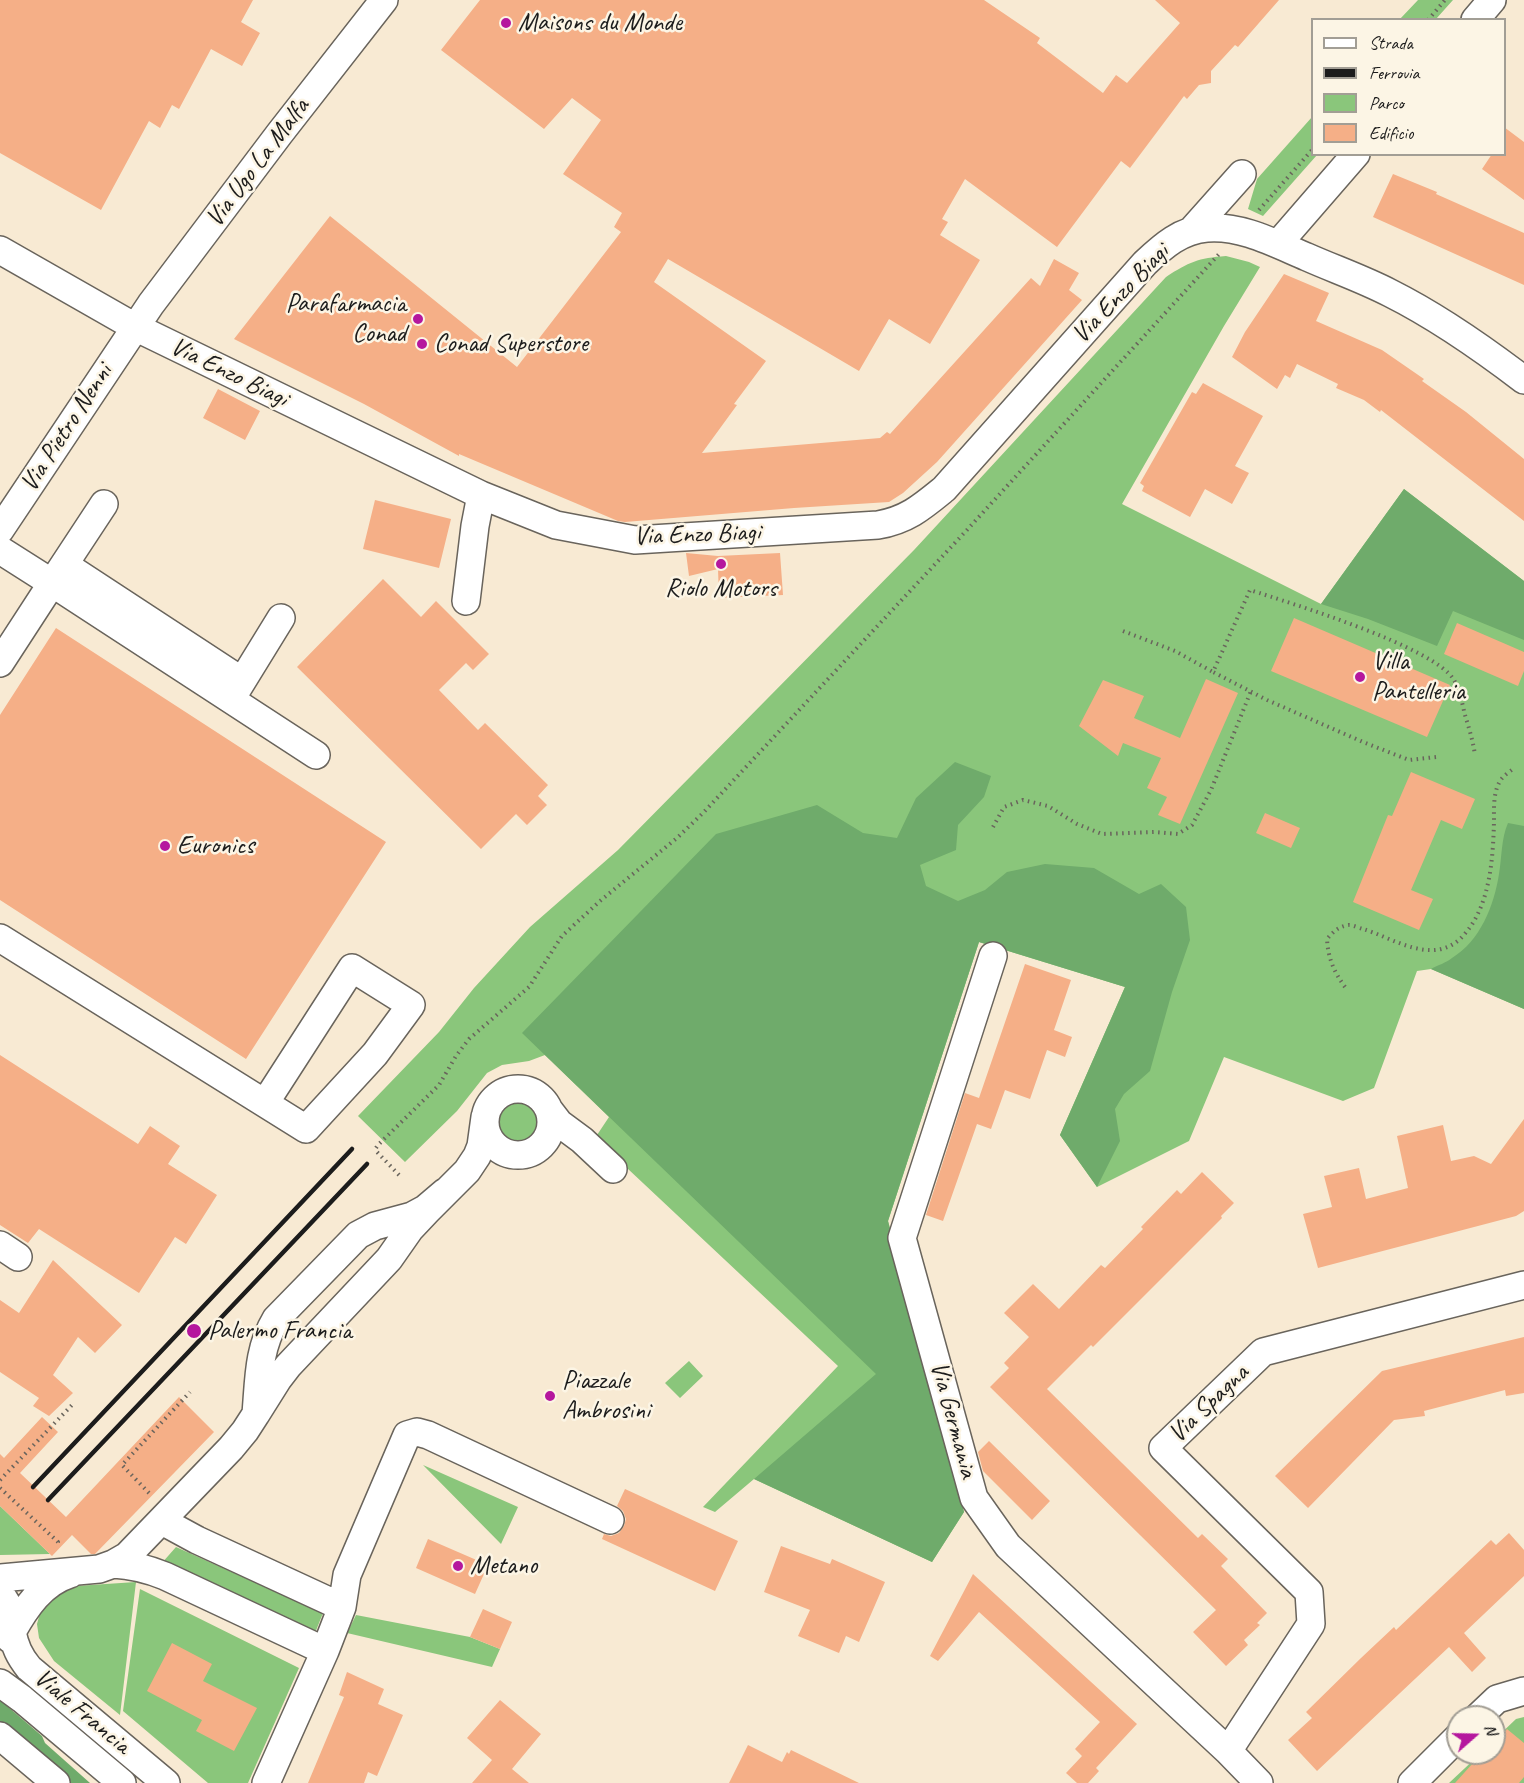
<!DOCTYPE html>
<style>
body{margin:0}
#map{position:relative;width:1524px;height:1783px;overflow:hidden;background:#f8ead3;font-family:Caveat,sans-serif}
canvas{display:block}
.legend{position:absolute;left:1311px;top:18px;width:195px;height:138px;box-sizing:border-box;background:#fcf5e5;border:2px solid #a29e95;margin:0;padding:8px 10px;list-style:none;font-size:18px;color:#1c1c1c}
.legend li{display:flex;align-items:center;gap:12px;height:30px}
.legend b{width:30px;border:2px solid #a29e95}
.north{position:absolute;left:1446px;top:1705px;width:60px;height:60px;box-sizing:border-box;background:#fcf5e5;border:2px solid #a29e95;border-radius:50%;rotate:70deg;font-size:16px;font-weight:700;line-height:24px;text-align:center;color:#1c1c1c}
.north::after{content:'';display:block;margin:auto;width:21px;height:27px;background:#b5179e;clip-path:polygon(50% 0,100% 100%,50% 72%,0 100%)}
</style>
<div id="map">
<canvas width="1524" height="1783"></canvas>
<ul class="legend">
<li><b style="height:8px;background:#fff"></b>Strada</li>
<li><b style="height:8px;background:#1c1c1c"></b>Ferrovia</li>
<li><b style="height:16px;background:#8ac67b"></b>Parco</li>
<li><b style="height:16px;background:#f5af87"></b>Edificio</li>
</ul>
<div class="north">N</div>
</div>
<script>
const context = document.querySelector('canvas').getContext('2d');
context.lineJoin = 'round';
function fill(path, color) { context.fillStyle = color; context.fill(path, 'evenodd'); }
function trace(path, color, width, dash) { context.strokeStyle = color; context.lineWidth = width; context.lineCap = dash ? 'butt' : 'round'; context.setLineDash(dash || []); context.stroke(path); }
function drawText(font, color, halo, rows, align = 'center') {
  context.font = font + ' Caveat,sans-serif'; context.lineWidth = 5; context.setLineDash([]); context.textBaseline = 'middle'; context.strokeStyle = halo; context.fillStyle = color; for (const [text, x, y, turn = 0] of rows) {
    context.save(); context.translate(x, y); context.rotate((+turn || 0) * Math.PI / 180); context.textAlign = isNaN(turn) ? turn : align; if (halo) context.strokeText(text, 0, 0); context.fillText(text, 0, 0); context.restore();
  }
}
const green = new Path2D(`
 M1418 0H1453L1436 19H1400Z
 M1312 117V154L1317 155 1263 216 1248 209 1257 179Z
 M1226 256 1249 262 1260 267 1224 326 1122 504 1321 604 1404 489 1524 581V1009L1431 969 1417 971 1374 1088 1343 1101 1224 1057 1189 1141 1097 1187 1060 1135 1125 987 979 942 888 1221 964 1512 932 1562 754 1479 715 1512 703 1507 838 1366 595 1138 609 1117 545 1055 529 1061 502 1065 487 1073 457 1111 405 1162 358 1116 439 1032 474 988 530 927 618 850 914 550 1166 277C1189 262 1198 258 1226 256Z
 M498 1121a20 20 0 1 1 40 0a20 20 0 1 1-40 0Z
 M689 1361 703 1376 680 1398 665 1383Z
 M423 1465 518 1507 501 1544Z
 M0 1506 50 1554 0 1555Z
 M176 1547 323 1613 315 1633 161 1564Z
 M136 1582 120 1715 54 1661 39 1638 37 1624 40 1613 53 1594 76 1586Z
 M140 1589 299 1668 248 1783H208L123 1711Z
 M356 1615 470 1637 500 1649 492 1667 347 1633Z
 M1524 1717V1783H1449L1481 1753H1494V1740L1516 1719Z`);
const forest = new Path2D(`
 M1404 489 1524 581V640L1453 611 1437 646 1368 619 1321 604Z
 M955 762 991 776 984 797 958 825 956 850 920 865 926 886 958 901 985 890 1007 872 1045 864 1094 868 1139 894 1161 884 1186 907 1190 940 1172 992 1150 1071 1124 1094 1115 1109 1120 1141 1097 1187 1060 1135 1125 987 979 942 888 1221 964 1512 932 1562 754 1479 876 1374 522 1033 716 834 817 805 863 833 897 838 916 798Z
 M1508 823 1524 826V1009L1431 969C1438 965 1446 963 1452 958 1480 941 1494 906 1499 874 1502 857 1501 839 1508 823Z
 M0 1700 42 1736 45 1743 90 1783H65L0 1727Z`);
const building = new Path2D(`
 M0 0H253L241 22 260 33 242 66 211 49 179 109 172 105 160 128 149 121 101 210 0 153Z
 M480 0H984L1040 38 1037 43 1103 93 1116 75 1127 83 1180 23 1155 0H1279L1238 47 1235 45 1211 71V83L1199 85 1187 99 1184 96 1130 168 1121 161 1057 247 965 179 942 219 948 222 940 235 980 260 930 344 889 319 859 371 668 259 654 282 766 361 734 404 737 405 702 453 880 438 887 432 890 434 1031 278 1040 286 1054 259 1079 273 1069 290 1082 300 937 462 903 493 889 502 794 508 625 522 618 521 459 454V456L364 404 234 339 330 216 517 367 621 232 614 227 622 213 563 174 601 120 572 98 544 129 441 50Z
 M1504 127 1524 142V200L1482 169 1492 154H1504Z
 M1393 174 1437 192 1436 194 1524 233V285L1373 217Z
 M1284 274 1329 293 1316 321 1382 350 1424 379 1422 381 1466 412 1524 459V521L1381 410 1380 412 1364 400 1336 388 1338 384 1297 364 1290 378 1285 375 1277 389 1232 357 1245 332Z
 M1203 383 1263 416 1235 466 1249 473 1232 504 1205 489 1190 517 1142 491 1144 486 1140 483 1192 392 1196 394Z
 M218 389 260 411 245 440 203 418Z
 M375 500 451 519 439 568 363 549Z
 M686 553 718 556 780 553 783 595 719 598 718 569 689 576Z
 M383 579 421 617 436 601 489 654 473 670 466 663 439 690 478 730 485 723 548 785 538 796 547 805 527 825 516 814 481 849 297 667Z
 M1294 618 1450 685 1427 737 1271 671Z
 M1457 623 1524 652V671L1518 686 1444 654Z
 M56 628 386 842 246 1059 0 900V715Z
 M1206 679 1238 693 1180 824 1158 815 1167 797 1147 788 1161 758 1123 743 1118 756 1079 726 1103 680 1144 696 1134 718 1180 738Z
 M1411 772 1475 799 1462 829 1441 820 1411 890 1433 899 1419 930 1353 902 1388 815 1392 816Z
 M1265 813 1300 828 1291 848 1256 833Z
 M1025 964 1071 980 1054 1030 1072 1037 1065 1057 1047 1050 1030 1099 1005 1090 991 1129 977 1124 943 1221 926 1215 965 1093 979 1098Z
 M0 1055 138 1144 150 1126 180 1146 168 1164 217 1195 186 1244 175 1237 139 1293 39 1229 28 1243 0 1225Z
 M1524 1119V1211L1516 1216 1318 1268 1303 1214 1332 1207 1324 1176 1359 1168 1366 1199 1408 1188 1397 1136 1443 1125 1451 1161 1474 1156 1491 1164Z
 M1202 1172 1234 1203 1221 1216 1222 1218 1093 1347 1091 1345 1047 1389 1198 1538 1202 1534 1228 1559 1221 1566 1267 1613 1257 1623 1260 1625 1244 1640 1248 1645 1226 1666 1193 1632 1216 1610 990 1387 1009 1368 1004 1363 1029 1337 1004 1313 1033 1284 1059 1309 1101 1265 1105 1268 1143 1229 1141 1227 1177 1190 1181 1194Z
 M53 1260 122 1325 95 1353 78 1337 53 1375 73 1393 49 1416 33 1406 39 1398 0 1372V1300L19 1313Z
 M1524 1337V1393L1506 1396 1505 1390 1424 1411 1425 1416 1394 1420 1308 1508 1275 1476 1382 1371Z
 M179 1397 214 1432 95 1554H91L72 1535 52 1556 0 1506V1454L4 1458 42 1417 58 1432 20 1473 66 1517Z
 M989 1441 1050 1501 1032 1520 983 1471 978 1452Z
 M625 1489 738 1541 715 1591 602 1539 604 1534 611 1536 619 1533 624 1526 626 1519 623 1511 617 1506Z
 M1509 1533 1524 1550V1576L1464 1633 1486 1658 1472 1672 1449 1647 1317 1771 1288 1740 1312 1718 1306 1712 1361 1658 1394 1627 1396 1630 1491 1540 1496 1545Z
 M428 1539 488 1565 475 1594 416 1568Z
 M781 1546 830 1564 832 1559 885 1582 859 1642 846 1636 839 1653 798 1636 810 1610 764 1592Z
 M973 1574 1137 1724 1096 1768 1099 1771 1088 1783H1077L1066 1773 1082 1756 1075 1749 1100 1722 979 1612 938 1661 930 1656Z
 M483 1609 512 1622 500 1649 470 1637Z
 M172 1643 212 1664 203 1681 257 1708 234 1751 196 1731 202 1720 147 1691Z
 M347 1672 384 1689 378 1704 403 1715 377 1776 368 1772 364 1783H308L344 1697 339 1695Z
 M500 1700 541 1734 512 1769 529 1783H472L492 1760 467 1738Z
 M1507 1729 1524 1743V1777L1519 1783H1455L1482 1753H1494V1744Z
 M748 1745 782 1762 787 1752 789 1754 791 1750 859 1783H729Z`);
const path = new Path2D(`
 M1428 20 1445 0
 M1259 210 1312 150
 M1123 631 1175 651 1213 672
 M1436 757 1409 760 1363 742 1267 700 1213 672 1250 590C1290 603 1435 647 1454 680 1460 690 1462 703 1465 715 1469 728 1473 741 1475 755
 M993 827 1004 807 1023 800 1048 806 1077 824 1102 834 1155 832 1178 834 1192 825 1211 790 1251 691
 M1345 987C1334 972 1328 958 1327 939 1333 932 1339 926 1349 925 1353 925 1359 928 1363 929 1393 938 1432 966 1461 938 1490 909 1493 860 1494 821 1494 809 1493 793 1500 781 1503 776 1509 772 1513 769
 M399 1175 377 1152 376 1148 378 1145 439 1085 456 1056 469 1039 529 987 562 936 600 901 677 838 704 812 966 531 1220 253
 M0 1480 72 1405
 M0 1488 58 1542 56 1546
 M149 1493 122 1465 190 1392`);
const minor = new Path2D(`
 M1475 20 1492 0
 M1193 229 1242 174
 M1278 244 1356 154
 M0 250 135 327 481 495 556 525 635 540 878 525C907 520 922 507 944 489L1145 263C1163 246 1181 230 1207 228 1241 225 1276 244 1307 257 1334 269 1363 279 1390 293 1438 317 1482 348 1524 380
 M104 504 52 583 316 755
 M0 530 151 304 280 133 384 0
 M0 550 52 583 0 663
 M65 565 242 681
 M466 601 475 526 481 495
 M233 696 281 618
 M0 938 306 1129 375 1054 411 1005 352 968 265 1103
 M993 956 902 1238 974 1498 1008 1546 1228 1751 1259 1783
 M485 1122a33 33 0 1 1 66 0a33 33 0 1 1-66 0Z
 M549 1110 559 1123 582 1140 613 1169
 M445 1192 425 1209 412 1216 375 1226 358 1235 276 1319C258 1349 259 1379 256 1414L278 1379 288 1366 389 1259 410 1229 427 1211 467 1171 477 1156 481 1146 485 1117
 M0 1245 18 1257
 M162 1521 197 1540 342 1607 347 1575 407 1435 417 1432 428 1435 610 1520
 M113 1564C132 1565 148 1569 165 1576L325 1651
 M70 1574C42 1583 26 1607 12 1632 15 1646 19 1656 29 1668L166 1783
 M0 1578 99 1569 113 1564 127 1556 231 1448 245 1431 256 1414
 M0 1594C11 1606 15 1623 10 1639
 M0 1683 22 1699 122 1783
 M1478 1717 1497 1699 1524 1691
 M0 1736 56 1783
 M1228 1751 1311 1624 1309 1592 1163 1448 1263 1352 1524 1285
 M266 1783 325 1651 342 1607
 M1412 1783 1458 1737`);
const rail = new Path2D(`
 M33 1487 352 1149
 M48 1500 367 1164`);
const markers = [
 [506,23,6,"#b5179e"],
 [418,319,6,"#b5179e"],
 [422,344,6,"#b5179e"],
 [721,564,6,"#b5179e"],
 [1360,677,6,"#b5179e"],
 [165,846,6,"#b5179e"],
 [194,1331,8,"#b5179e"],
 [550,1396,6,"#b5179e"],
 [458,1566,6,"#b5179e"]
];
const poiNames = [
 ["Maisons du Monde",518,23],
 ["Parafarmacia",406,304,"right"],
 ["Conad",406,334,"right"],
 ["Conad Superstore",434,344],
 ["Riolo Motors",721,589,"center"],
 ["Villa",1372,662],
 ["Pantelleria",1372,692],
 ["Euronics",177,846],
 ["Palermo Francia",208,1331],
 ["Piazzale",562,1381],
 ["Ambrosini",562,1411],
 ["Metano",470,1566]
];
const streetNames = [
 ["Via Ugo La Malfa",258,163,-53],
 ["Via Enzo Biagi",1121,294,-46],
 ["Via Enzo Biagi",229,373,26],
 ["Via Pietro Nenni",67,428,-57],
 ["Via Enzo Biagi",697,535,-2],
 ["Via Spagna",1209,1404,-44],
 ["Via Germania",953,1420,75],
 ["Viale Francia",82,1712,40]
];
fill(green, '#8ac67b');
fill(forest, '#6fab6b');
fill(building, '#f5af87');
trace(minor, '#69645c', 30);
trace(path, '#69645c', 4, [1.5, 4.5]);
trace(minor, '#fff', 27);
trace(rail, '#1c1c1c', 4.5);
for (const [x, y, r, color] of markers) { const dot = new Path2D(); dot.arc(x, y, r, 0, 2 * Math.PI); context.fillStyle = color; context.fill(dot); trace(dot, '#fcf5e5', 2); }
drawText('26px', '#1c1c1c', '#fcf5e5', poiNames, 'left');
drawText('26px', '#1c1c1c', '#fcf5e5', streetNames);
</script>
